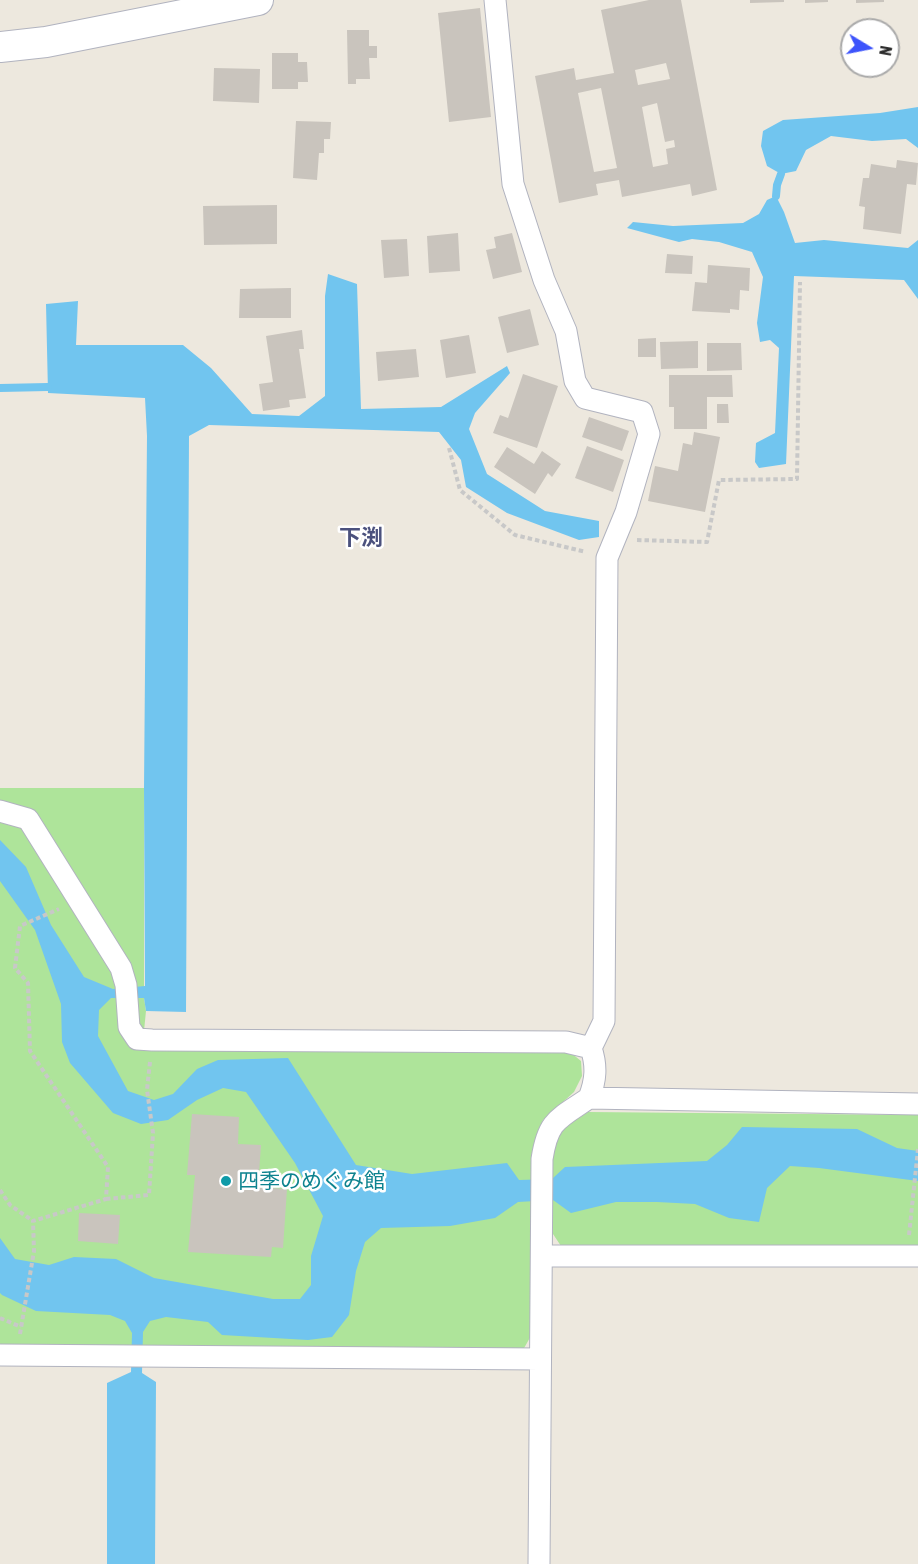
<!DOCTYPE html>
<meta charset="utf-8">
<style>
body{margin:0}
#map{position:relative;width:918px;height:1564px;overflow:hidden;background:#ede8de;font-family:"Asap Condensed",sans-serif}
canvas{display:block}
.north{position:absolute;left:840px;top:18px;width:60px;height:60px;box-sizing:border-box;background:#fff;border:2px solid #aaa;border-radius:50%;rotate:100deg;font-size:16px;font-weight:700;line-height:24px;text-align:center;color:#2b2b2b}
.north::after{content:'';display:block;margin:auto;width:21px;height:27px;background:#3d54fb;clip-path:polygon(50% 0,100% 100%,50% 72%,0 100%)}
</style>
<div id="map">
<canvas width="918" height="1564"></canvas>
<div class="north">N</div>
</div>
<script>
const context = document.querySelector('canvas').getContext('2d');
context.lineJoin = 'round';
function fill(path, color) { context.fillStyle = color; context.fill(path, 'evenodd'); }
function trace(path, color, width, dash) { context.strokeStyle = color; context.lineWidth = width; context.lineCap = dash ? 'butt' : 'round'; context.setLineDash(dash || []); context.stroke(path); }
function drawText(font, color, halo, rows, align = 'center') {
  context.font = font + ' "Asap Condensed","Noto Sans JP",sans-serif'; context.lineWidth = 5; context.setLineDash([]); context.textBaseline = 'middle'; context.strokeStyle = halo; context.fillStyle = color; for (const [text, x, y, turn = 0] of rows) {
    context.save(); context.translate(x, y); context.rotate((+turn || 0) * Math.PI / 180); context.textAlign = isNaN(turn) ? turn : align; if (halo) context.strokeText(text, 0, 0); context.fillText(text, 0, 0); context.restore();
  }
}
const green = new Path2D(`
 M0 788H144V998L146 1011 144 1031 565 1048 581 1061 582 1076 574 1092 543 1120 531 1156 532 1334 523 1350 0 1346Z
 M588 1112 918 1115V1249H563L553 1234 549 1159 556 1132Z`);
const water = new Path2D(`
 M918 107V148L906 139 872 141 831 136 806 150 796 171 781 174 767 166 761 146 763 131 783 120 880 113Z
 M776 196 784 212 795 243 824 240 908 248 918 240V299L904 280 794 276 786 464 759 468 755 462 756 443 775 433 779 348 770 340 760 342 757 323 763 277 752 252 719 242 692 239 679 242 627 228 633 222 673 226 743 223 759 214 767 200Z
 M328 274 357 284 361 409 441 407 507 366 510 373 475 413 469 429 487 474 545 511 599 521V537L579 540 507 513 466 487 461 460 439 432 209 425 189 436 186 1012 146 1011 144 998H111L99 1010 98 1036 128 1091 154 1100 173 1094 197 1069 218 1060 288 1058 356 1165 412 1174 507 1163 519 1180 552 1179 565 1167 707 1161 727 1145 742 1127 857 1129 897 1148 918 1151V1181L819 1168 790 1166 767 1188 759 1222 729 1218 695 1204 657 1202H616L571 1213 553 1200 518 1202 495 1218 450 1226 381 1228 365 1242 356 1271 349 1315 332 1337 308 1340 222 1335 208 1322 166 1317 150 1321 143 1332 142 1373 156 1382 155 1564H107V1383L131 1372 132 1333 125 1321 110 1315 36 1311 2 1295 0 1293V1238L15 1259 49 1265 74 1257 116 1259 154 1278 273 1299H300L311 1285V1256L323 1216 295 1163 246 1092 223 1088 197 1100 168 1120 141 1124 113 1113 70 1063 62 1042 61 1004 35 930 0 881V840L26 867 51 925 84 977 113 989 145 986 144 788 147 436 145 398 48 393 46 304 78 301 76 345H183L211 368 252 414 299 416 325 396V296Z`);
const stream = new Path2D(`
 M776 196 777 185 781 174
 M0 388 48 387`);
const building = new Path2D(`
 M649 0H681L717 190 692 196 690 184 622 197 619 180 596 184 598 195 559 203 535 76 574 68 576 80 614 73 601 10ZM666 63 670 79 638 85 635 70ZM601 88 617 168 594 172 578 93ZM657 103 665 142 674 140 675 147 666 149 668 164 653 167 642 107Z
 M750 0H784V2L750 3Z
 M805 0H828V2L805 3Z
 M856 0H884V2L856 3Z
 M480 8 491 117 449 122 438 13Z
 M347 30H369V46H377V58H369L370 79H356V84H348Z
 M272 53H298V62H307L308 82H298V89H272Z
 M214 68 260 69 259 103 213 101Z
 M296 121 331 122 330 139H324V153H319L317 180 293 178Z
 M897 160 918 163 916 185 907 184 901 234 863 229 865 207 859 206 863 178H869L871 164 896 168Z
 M277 205V244L204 245 203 206Z
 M458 233 460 271 429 273 427 236Z
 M512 233 522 272 493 279 486 250 496 248 494 237Z
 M407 239 409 276 384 278 381 240Z
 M667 254 693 256 692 274 665 273Z
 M708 265 750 268 749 291 740 290 739 310 730 309V313L692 311 695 282 707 283Z
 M291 288V318H239L240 289Z
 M530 309 539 345 507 353 498 317Z
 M302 330 304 349H299L306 398 289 400 290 407 263 411 259 384 273 382 266 336Z
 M469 335 476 373 446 378 440 340Z
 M656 338V357H638V339Z
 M698 341V368L661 369 660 342Z
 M707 343H741L742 370 707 371Z
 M416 349 419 377 378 381 376 352Z
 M523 374 558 386 537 448 493 433 500 415 508 418Z
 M669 375H732L733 397H707V429H674V407H669Z
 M717 404H728L729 423H717Z
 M589 417 629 431 622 451 582 437Z
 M694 432 720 437 705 512 648 501 655 466 678 471 683 443 692 445Z
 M587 446 624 460 613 492 575 478Z
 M507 447 534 464 542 451 561 464 552 477 548 473 535 494 494 467Z
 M192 1114 239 1117 238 1144 261 1145 258 1187 287 1189 283 1248 272 1247 271 1257 188 1252 195 1175H187Z
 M79 1213 120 1215 118 1244 78 1241Z`);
const path = new Path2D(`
 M449 448 460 490 515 535 586 552
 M637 540 707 542 719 480 797 479 800 282
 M0 1190 10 1205 33 1221
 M106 1199 149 1195 153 1133 147 1090 150 1062
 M909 1235 918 1149
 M0 1318 21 1327
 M20 1334 34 1251 33 1221 106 1199 108 1167 30 1051 28 983 15 968 20 926 59 909`);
const minor = new Path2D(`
 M495 0 513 184 544 280 566 331 575 381 585 398 642 412 649 434 626 512 607 558 604 1021 591 1048C597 1066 596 1080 589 1098
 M0 811 28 819 121 968 126 985 129 1027 137 1039 152 1040 566 1042 591 1048
 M542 1256H918
 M0 1355 540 1359
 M539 1564 542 1159C548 1120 558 1119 589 1098L918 1104`);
const secondary = new Path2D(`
 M0 47 46 42 258 0`);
const markers = [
 [226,1181,6,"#0f9aa8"]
];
const cultureNames = [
 ["四季のめぐみ館",238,1181]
];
const neighbourhoodNames = [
 ["下渕",361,538]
];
fill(green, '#aee49a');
fill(water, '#71c5ef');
trace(stream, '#71c5ef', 8);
fill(building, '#c9c4bd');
trace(minor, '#b1b3bf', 23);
trace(secondary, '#b1b3bf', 32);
trace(path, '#c8c8c8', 4, [4.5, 3]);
trace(minor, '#fff', 21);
trace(secondary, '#fff', 30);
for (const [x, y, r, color] of markers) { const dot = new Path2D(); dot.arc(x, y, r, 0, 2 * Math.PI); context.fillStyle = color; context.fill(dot); trace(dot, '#fff', 2); }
drawText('21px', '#0d838f', '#fff', cultureNames, 'left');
drawText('bold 22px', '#4b517d', '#fff', neighbourhoodNames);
</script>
